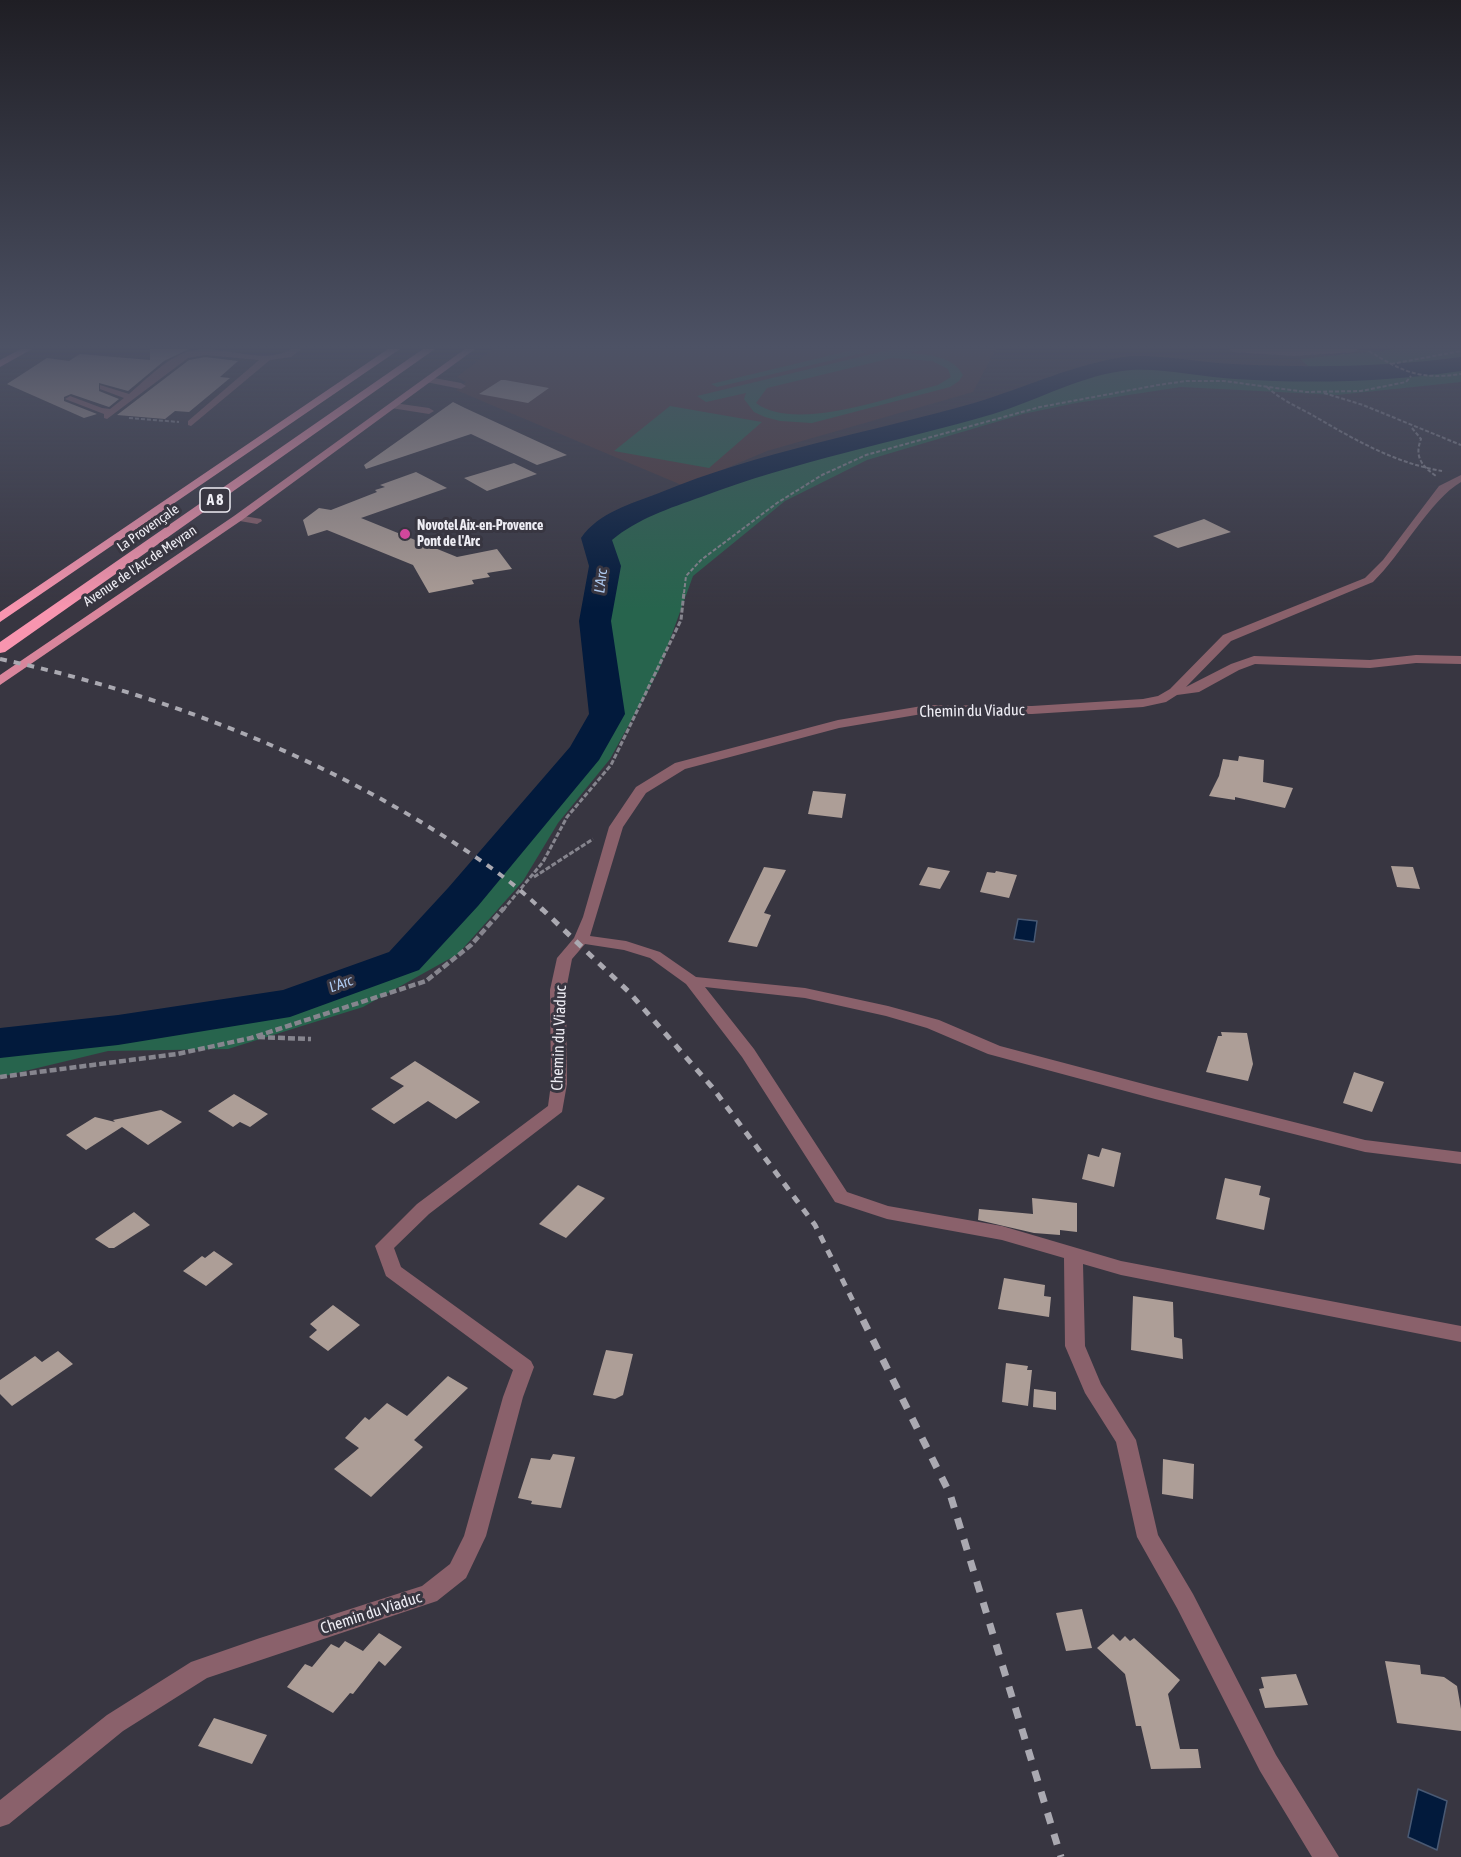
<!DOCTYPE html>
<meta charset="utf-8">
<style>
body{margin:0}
canvas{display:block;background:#383641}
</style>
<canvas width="1461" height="1857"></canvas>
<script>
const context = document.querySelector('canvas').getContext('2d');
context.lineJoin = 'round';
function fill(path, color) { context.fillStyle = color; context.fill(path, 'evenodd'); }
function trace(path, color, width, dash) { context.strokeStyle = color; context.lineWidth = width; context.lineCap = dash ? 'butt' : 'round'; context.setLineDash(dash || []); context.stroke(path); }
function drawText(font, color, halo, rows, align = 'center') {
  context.font = font + ' "Asap Condensed",sans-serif'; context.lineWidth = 6; context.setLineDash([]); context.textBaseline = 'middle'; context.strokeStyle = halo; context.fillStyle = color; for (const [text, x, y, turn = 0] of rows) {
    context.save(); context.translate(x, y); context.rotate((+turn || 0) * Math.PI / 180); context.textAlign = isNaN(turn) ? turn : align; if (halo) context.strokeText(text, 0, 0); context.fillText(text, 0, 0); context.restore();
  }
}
const education = new Path2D(`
 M493 349H996L973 392 767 451 684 486 456 390 466 382 457 377Z`);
const green = new Path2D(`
 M857 349 867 352 717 387 711 384Z
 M893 349H925L910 353C929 355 953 356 963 375L959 381 950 387 812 423 780 421 765 417 754 412 744 399 746 393 706 402 697 396ZM892 358 932 361 948 369 951 377 938 385C893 396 795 433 756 403L767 388Z
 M1396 349H1461V382L1337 395 1181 387 1076 403 1023 414 867 460 785 501 693 576 659 670 610 759 558 823 523 881 458 954 363 1007 228 1049 108 1051 0 1077V1043L118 1030 290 1003 404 961 463 897 586 752 607 714 595 621 605 566 596 538 621 519 709 483 808 453 916 427 1005 401 1098 368 1132 363 1173 364 1219 370 1319 375 1300 359Z
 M670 406 762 422 709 468 614 451Z`);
const water = new Path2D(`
 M1018 919 1037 921 1034 942 1014 939Z
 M1418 1789 1447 1801 1437 1850 1408 1837Z`);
const river = new Path2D(`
 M1131 356C1165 355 1198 362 1232 364 1309 368 1385 367 1461 357V371C1386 382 1311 384 1235 379 1200 377 1165 368 1131 370 1083 374 1039 400 993 414 896 442 796 461 701 497 670 508 637 519 612 540L621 566 611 621 625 714 599 760 478 906 419 970 290 1017 118 1045 0 1058V1028L118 1015 283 990 389 952 448 888 570 747 589 714 579 621 589 566 581 538C599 512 631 504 659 493 760 451 869 433 974 403 1027 387 1076 363 1131 356Z`);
const building = new Path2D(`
 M150 349H189L164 361 128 391 99 383V391L119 399 109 407 71 394 64 397V401L97 414 84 418 7 384 47 358 69 361 80 354 150 360Z
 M205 357 238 361 220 377 230 378 189 412 175 411 165 419 117 415 189 360Z
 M501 380H505L549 388 528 403 479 394Z
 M453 402 465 408 567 455 537 465 471 434 366 469 364 465Z
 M514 463 537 474 487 491 464 478Z
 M416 472 447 488 361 518 457 557 497 549 512 569 487 573 490 577 472 580 474 584 429 593 413 565 327 530 308 536 303 520 319 508 331 510 377 492 375 490 385 487 380 485Z
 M1204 519 1231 532 1178 548 1153 536Z
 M1239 756 1264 760 1263 782 1293 788 1285 808 1235 797V800L1209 796 1219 776 1223 759 1238 761Z
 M813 791 846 794 842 818 808 814Z
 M1391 866 1413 867 1420 889 1397 887Z
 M764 867 786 870 764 913 771 915 760 940 757 947 728 942Z
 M928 867 950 871 940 889 919 885Z
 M996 871 1017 875 1009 898 980 892 987 872 995 873Z
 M1221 1032 1247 1033 1253 1064 1248 1081 1206 1072 1218 1036H1222Z
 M415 1061 480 1102 456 1119 428 1101 394 1124 371 1109 404 1086 390 1078Z
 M1354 1072 1384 1082 1372 1112 1343 1103Z
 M234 1094 268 1114 250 1127 240 1122 233 1127 208 1111Z
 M161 1110 182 1122 148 1145 122 1127 86 1150 66 1135 95 1117 115 1122 113 1120Z
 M1102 1148 1121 1153 1114 1187 1082 1179 1088 1154 1099 1157Z
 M1225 1178 1261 1186 1259 1195 1270 1198 1264 1230 1216 1219Z
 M578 1185 605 1198 566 1238 539 1224Z
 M1032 1198 1077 1203V1232L1060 1230V1235L1034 1233 978 1220 979 1209 1033 1214Z
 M134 1212 150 1225 114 1248H109L95 1239Z
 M214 1251 233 1264 206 1286 183 1271 202 1256 205 1258Z
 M1004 1278 1045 1285 1044 1296 1051 1297 1049 1317 998 1309Z
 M1133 1296 1173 1302 1174 1337 1182 1339 1183 1359 1131 1350Z
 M333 1305 360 1325 328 1351 309 1337 317 1330 310 1324Z
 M606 1350 633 1354 623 1395 615 1399 593 1395Z
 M58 1351 73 1364 12 1406 0 1394V1380L35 1356 42 1362Z
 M1006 1363 1028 1366 1027 1370H1032L1028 1406 1002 1402Z
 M448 1376 468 1388 414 1440 423 1447 371 1497 334 1469 359 1448 345 1438 365 1417 369 1420 387 1403 407 1416Z
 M1034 1389 1056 1392V1410L1033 1407Z
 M553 1454 575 1457 561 1508 531 1504 532 1501 518 1498 531 1458 550 1460Z
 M1163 1459 1194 1464 1193 1499 1162 1494Z
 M1082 1609 1092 1648 1066 1651 1056 1613Z
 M379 1633 402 1647 385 1666 379 1661 353 1694 350 1693 333 1713 287 1687 305 1664 312 1667 331 1644 339 1648 345 1641 363 1651Z
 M1113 1634 1120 1641 1125 1636 1130 1641 1134 1638 1180 1680 1168 1694 1180 1749H1198L1201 1768 1151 1769 1141 1726H1136L1125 1674 1097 1648Z
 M1385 1661 1420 1665 1421 1674 1444 1677 1457 1686 1461 1709V1731L1397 1723Z
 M1296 1674 1308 1705 1265 1708 1259 1689 1264 1688 1261 1677Z
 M214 1718 267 1735 252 1764 198 1746Z`);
const pathFar2 = new Path2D(`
 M1369 351C1403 372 1420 380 1461 374
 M1391 364 1461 351
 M1267 387C1281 400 1298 407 1314 416 1355 440 1395 463 1442 471
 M1324 393 1363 405 1461 445
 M129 418 179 422
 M1412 428 1421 439C1414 457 1422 466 1436 476
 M684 593 686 576 701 560 777 503 822 475 866 455 1040 407 1158 385 1186 381H1224L1306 392 1361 391 1406 382 1411 376`);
const pathFar1 = new Path2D(`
 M534 877 593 839
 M503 910 543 862 567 817 611 765 681 620 684 592`);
const path = new Path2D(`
 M258 1037 311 1039
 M0 1077 177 1054 251 1038 426 981 471 945 504 908`);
const minor = new Path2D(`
 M291 349H301L291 357 270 360 191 426 188 425V421L259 360 205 355 188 358 107 419 104 418V414L65 399 70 396 102 408 110 409 124 398 100 389V385L129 394C147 379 167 357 190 351 222 343 261 367 291 349Z
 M1229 349H1358L1354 352 1294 356 1233 352Z
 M429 377 461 383 466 386 461 389 426 382V378Z
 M394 403 429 408 434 411 429 414 391 408V404Z
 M1461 475V482C1431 499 1401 555 1373 582L1231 641 1186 687 1231 664 1254 656 1370 660 1416 655 1461 656V664L1416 663 1370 668 1255 664 1239 670 1199 692 1177 695 1166 702 1143 707 1032 714 928 713 839 728 685 769 646 793 623 827 590 936 626 941 660 952 696 977 805 988 888 1006 939 1020 1000 1046 1155 1087 1365 1140 1461 1152V1164L1365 1152 1155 1099 988 1054 927 1028 886 1016 805 998 705 987 754 1049 847 1192 888 1206 1002 1226 1121 1261 1461 1326V1342L1121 1275 1083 1264 1085 1346 1101 1384 1136 1440 1158 1535 1193 1594 1276 1755 1339 1857H1312L1260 1771 1177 1608 1137 1537 1116 1442 1085 1393 1065 1346 1064 1258 1002 1240 887 1219 835 1202 742 1057 686 984 650 958 624 950 585 944 572 959 566 990 567 1084 562 1112 429 1214 394 1248 401 1267 531 1361 534 1367 523 1397 486 1536 466 1578 437 1601 207 1678 123 1731 9 1824 0 1827V1800L107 1715 191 1662 260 1638 422 1586 450 1564 464 1536 503 1397 513 1370 386 1276 375 1246 417 1204 548 1106 551 1084 550 990 557 958 574 938 583 917 609 827 636 787 675 763 838 720 928 705 1032 706 1143 699 1158 696 1170 689 1223 635 1365 578 1383 560 1439 486Z
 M238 515 261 519 262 521 257 524 234 520V516Z`);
const major = new Path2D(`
 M21 349H32L0 367V360Z
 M465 349H475L242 520 0 685V675L234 516Z`);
const highway = new Path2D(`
 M388 349H400L0 622V612Z
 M423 349H435L5 652 0 653V642Z`);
const railFar2 = new Path2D(`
 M0 659C148 691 291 744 421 822 463 848 506 875 542 910`);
const railFar1 = new Path2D(`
 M541 908 629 992 712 1087 815 1225 863 1321`);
const rail = new Path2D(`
 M863 1320 950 1494 1061 1857`);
const markers = [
 [405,534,6,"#d1479c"]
];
const farPoinames = [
 ["Novotel Aix-en-Provence",417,526],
 ["Pont de l'Arc",417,542]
];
const farStreetnames = [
 ["La Provençale",148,528,-35],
 ["Avenue de l'Arc de Meyran",140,566,-34]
];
const shields = [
 [215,500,30]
];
const shieldNames = [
 ["A 8",215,500]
];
const farWaternames = [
 ["L'Arc",601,581,-83],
 ["L'Arc",341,984,-20]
];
const streetNames = [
 ["Chemin du Viaduc",972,711,-1],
 ["Chemin du Viaduc",559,1038,-88],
 ["Chemin du Viaduc",371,1613,-18]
];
fill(education, '#4e393c');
fill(green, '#27644d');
fill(water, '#021a3c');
trace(water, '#495973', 1.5);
fill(river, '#021a3c');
fill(building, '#ad9e97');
trace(pathFar2, '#86858e', 2, [4, 2]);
trace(pathFar1, '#86858e', 3, [5, 2]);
trace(path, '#86858e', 4.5, [7, 3]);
fill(minor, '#8a616b');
fill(major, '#d9869c');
fill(highway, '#f895af');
trace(railFar2, '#aaa9b1', 4, [7, 7]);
trace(railFar1, '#aaa9b1', 5, [8, 8]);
trace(rail, '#aaa9b1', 7, [11, 11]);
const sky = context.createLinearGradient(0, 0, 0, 609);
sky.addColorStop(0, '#1f1e24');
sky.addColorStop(0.57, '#4d5265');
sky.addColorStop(1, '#4d526500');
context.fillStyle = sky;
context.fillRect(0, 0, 1461, 609);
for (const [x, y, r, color] of markers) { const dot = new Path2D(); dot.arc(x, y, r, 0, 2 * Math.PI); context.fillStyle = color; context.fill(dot); trace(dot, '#383641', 2); }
drawText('bold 14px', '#eeedf4', '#383641', farPoinames, 'left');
drawText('14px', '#eeedf4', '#383641', farStreetnames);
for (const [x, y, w] of shields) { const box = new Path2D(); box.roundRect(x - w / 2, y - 12, w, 24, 4.5); context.fillStyle = '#383641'; context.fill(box); trace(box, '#eeedf4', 1.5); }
drawText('bold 15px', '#eeedf4', null, shieldNames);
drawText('italic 15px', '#adc8ee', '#383641', farWaternames);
drawText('16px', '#eeedf4', '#383641', streetNames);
</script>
